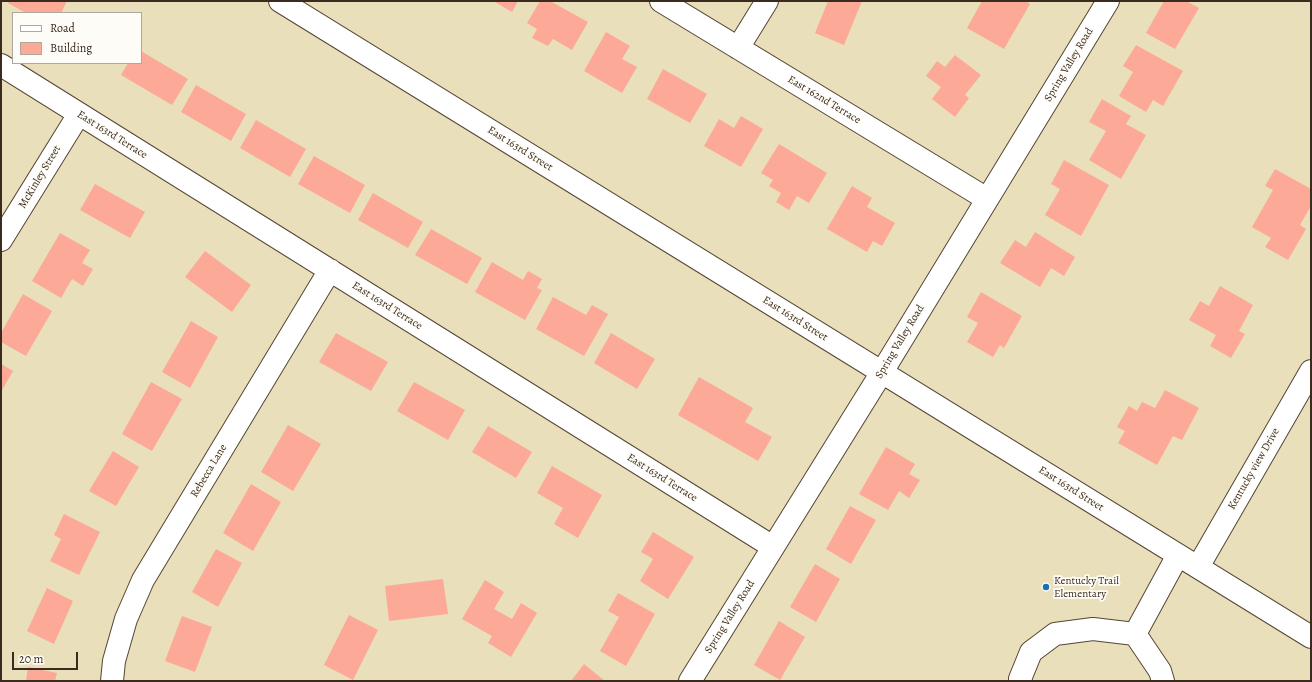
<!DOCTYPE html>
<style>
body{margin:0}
#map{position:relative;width:1312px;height:682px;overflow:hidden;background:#e9dfba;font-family:Alegreya,serif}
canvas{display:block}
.frame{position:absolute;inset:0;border:2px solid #3b2a1e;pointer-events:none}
.legend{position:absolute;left:12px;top:12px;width:130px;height:52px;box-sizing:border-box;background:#fdfcf7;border:1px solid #afa8a0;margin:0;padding:5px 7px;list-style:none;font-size:12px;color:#3b2a1e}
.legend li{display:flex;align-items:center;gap:8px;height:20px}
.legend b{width:20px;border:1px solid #afa8a0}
.scale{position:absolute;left:12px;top:652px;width:66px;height:18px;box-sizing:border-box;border:2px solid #3b2a1e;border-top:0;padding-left:5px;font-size:12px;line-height:14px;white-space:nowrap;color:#3b2a1e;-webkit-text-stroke:3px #fdfcf7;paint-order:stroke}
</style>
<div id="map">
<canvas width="1312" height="682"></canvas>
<div class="frame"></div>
<ul class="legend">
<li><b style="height:5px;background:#fff"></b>Road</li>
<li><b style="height:11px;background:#fda998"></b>Building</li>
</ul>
<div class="scale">20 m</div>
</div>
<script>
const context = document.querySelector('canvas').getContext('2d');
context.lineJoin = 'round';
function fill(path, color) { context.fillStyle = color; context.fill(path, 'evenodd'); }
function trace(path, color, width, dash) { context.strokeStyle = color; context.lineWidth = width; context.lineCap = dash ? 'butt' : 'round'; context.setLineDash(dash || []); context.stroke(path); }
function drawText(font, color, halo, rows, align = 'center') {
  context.font = font + ' Alegreya,serif'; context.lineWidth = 3.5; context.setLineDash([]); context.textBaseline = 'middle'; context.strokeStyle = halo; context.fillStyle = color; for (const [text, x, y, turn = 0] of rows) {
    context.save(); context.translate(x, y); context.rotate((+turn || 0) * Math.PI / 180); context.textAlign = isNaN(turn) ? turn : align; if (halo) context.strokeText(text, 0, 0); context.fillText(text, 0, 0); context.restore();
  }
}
const building = new Path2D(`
 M9 1H67L61 13H26L8 3Z
 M493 1H518L512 12Z
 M540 1H550L588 22 572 50 553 39 548 46 532 38 537 29 527 23Z
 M828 1H862L844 45 815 33Z
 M982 1H1026L1030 4 1004 49 967 28Z
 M1164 1H1186L1199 8 1175 49 1146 33Z
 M606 32 630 46 622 59 637 67 622 93 584 71Z
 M1136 45 1183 71 1163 106 1153 100 1146 112 1119 96 1133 72 1123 66Z
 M141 51 188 79 172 105 121 75 128 63H141Z
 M955 55 981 75 965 95 969 98 955 117 932 99 941 87 926 76 937 61 945 67Z
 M663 69 707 94 690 123 647 99Z
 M196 85 246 114 231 141 181 112Z
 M1102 99 1131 116 1126 124 1146 135 1121 179 1089 160 1106 131 1089 122Z
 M741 116 763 129 741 167 704 146 719 119 734 128Z
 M256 120 306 149 290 177 240 148Z
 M779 144 827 173 809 203 797 196 789 210 776 202 781 193 769 186 773 180 761 173Z
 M314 156 365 185 350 213 298 184Z
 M1064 160 1109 185 1081 236 1045 215 1060 189 1051 184Z
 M1275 169 1311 189V206L1300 225 1306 229 1288 260 1265 247 1271 238 1252 227 1273 190 1265 186Z
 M95 184 145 212 130 238 80 210Z
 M852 186 872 198 867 207 895 223 882 246 873 241 867 252 827 229Z
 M373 193 423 222 408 248 358 220Z
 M431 229 482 258 467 284 415 255Z
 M1035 232 1075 257 1064 276 1051 268 1040 287 1000 263 1015 240 1026 247Z
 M60 233 90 250 82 263 93 269 83 286 72 279 61 298 32 281Z
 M205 251 251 285 232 312 185 277Z
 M492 262 523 280 528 271 542 279 537 288 542 290 525 320 475 292Z
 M1220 286 1253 305 1239 331 1245 334 1231 358 1210 346 1216 335 1189 320 1200 301 1209 306Z
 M981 292 1022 316 1004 348 1000 345 993 357 967 342 978 323 967 317Z
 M23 294 52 311 26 356 1 342V333Z
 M553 297 586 315 592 305 608 314 584 356 536 329Z
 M191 321 218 337 190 388 162 372Z
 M336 333 388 362 371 391 319 362Z
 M611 333 655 359 637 389 594 363Z
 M1 364 13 371 1 392Z
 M699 377 753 408 745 422 772 437 758 461 678 415Z
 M151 382 182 399 152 451 122 434Z
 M414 382 465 410 448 440 397 411Z
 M1165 390 1199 408 1182 440 1173 436 1157 465 1118 443 1125 431 1117 427 1129 406 1137 411 1142 402 1155 408Z
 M288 425 321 444 293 491 261 472Z
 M488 426 532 452 516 478 472 452Z
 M886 447 915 464 909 474 920 480 909 498 899 491 888 510 859 494Z
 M113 451 139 467 116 506 89 491Z
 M552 466 602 495 578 538 554 524 563 508 537 493Z
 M251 484 281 502 253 551 223 533Z
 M850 506 876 520 851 564 826 549Z
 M64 514 100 532 79 575 50 561 61 539 54 535Z
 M653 532 694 557 668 599 640 581 653 559 641 552Z
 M216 549 242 563 218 607 192 592Z
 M815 564 840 579 816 622 790 607Z
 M443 579 448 614 389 621 385 586Z
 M485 580 504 592 494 609 512 619 521 603 537 613 511 657 488 643 492 636 462 619Z
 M47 588 73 601 54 644 27 631Z
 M618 593 655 614 626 666 600 651 619 617 608 611Z
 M349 615 378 630 353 680 324 665Z
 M182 616 212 627 195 672 165 661Z
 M779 621 805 637 780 680 754 665Z
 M584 664 605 681H571Z
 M28 667 57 673 55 681H26Z`);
const minor = new Path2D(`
 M280 1 1311 637
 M661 1 987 199
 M738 48 767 1
 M1 65 773 547
 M1 240 79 114
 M1198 567 1311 371
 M1135 634 1178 555
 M112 681 114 661 126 619 143 580 330 270
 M690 681 882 372 1108 1
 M1021 681 1020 679 1031 652 1055 634 1093 629 1135 634 1160 671 1163 681`);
const markers = [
 [1046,587,4,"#1f6fb2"]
];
const streetNames = [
 ["Spring Valley Road",1069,65,-59],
 ["East 162nd Terrace",824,100,31],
 ["East 163rd Terrace",112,135,32],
 ["East 163rd Street",520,149,32],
 ["McKinley Street",40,177,-59],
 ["East 163rd Terrace",387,306,32],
 ["East 163rd Street",795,319,32],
 ["Spring Valley Road",900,342,-59],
 ["Kentucky view Drive",1254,469,-60],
 ["Rebecca Lane",209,471,-59],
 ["East 163rd Terrace",662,478,32],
 ["East 163rd Street",1071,489,32],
 ["Spring Valley Road",730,617,-58]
];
const poiNames = [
 ["Kentucky Trail",1054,581],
 ["Elementary",1054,594]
];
fill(building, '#fda998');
trace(minor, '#554535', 24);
trace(minor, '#fff', 22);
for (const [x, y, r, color] of markers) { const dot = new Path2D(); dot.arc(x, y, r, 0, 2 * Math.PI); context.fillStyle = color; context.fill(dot); trace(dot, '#fdfcf7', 1.5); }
drawText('11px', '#3b2a1e', '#fdfcf7', streetNames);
drawText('11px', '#3b2a1e', '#fdfcf7', poiNames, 'left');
</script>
